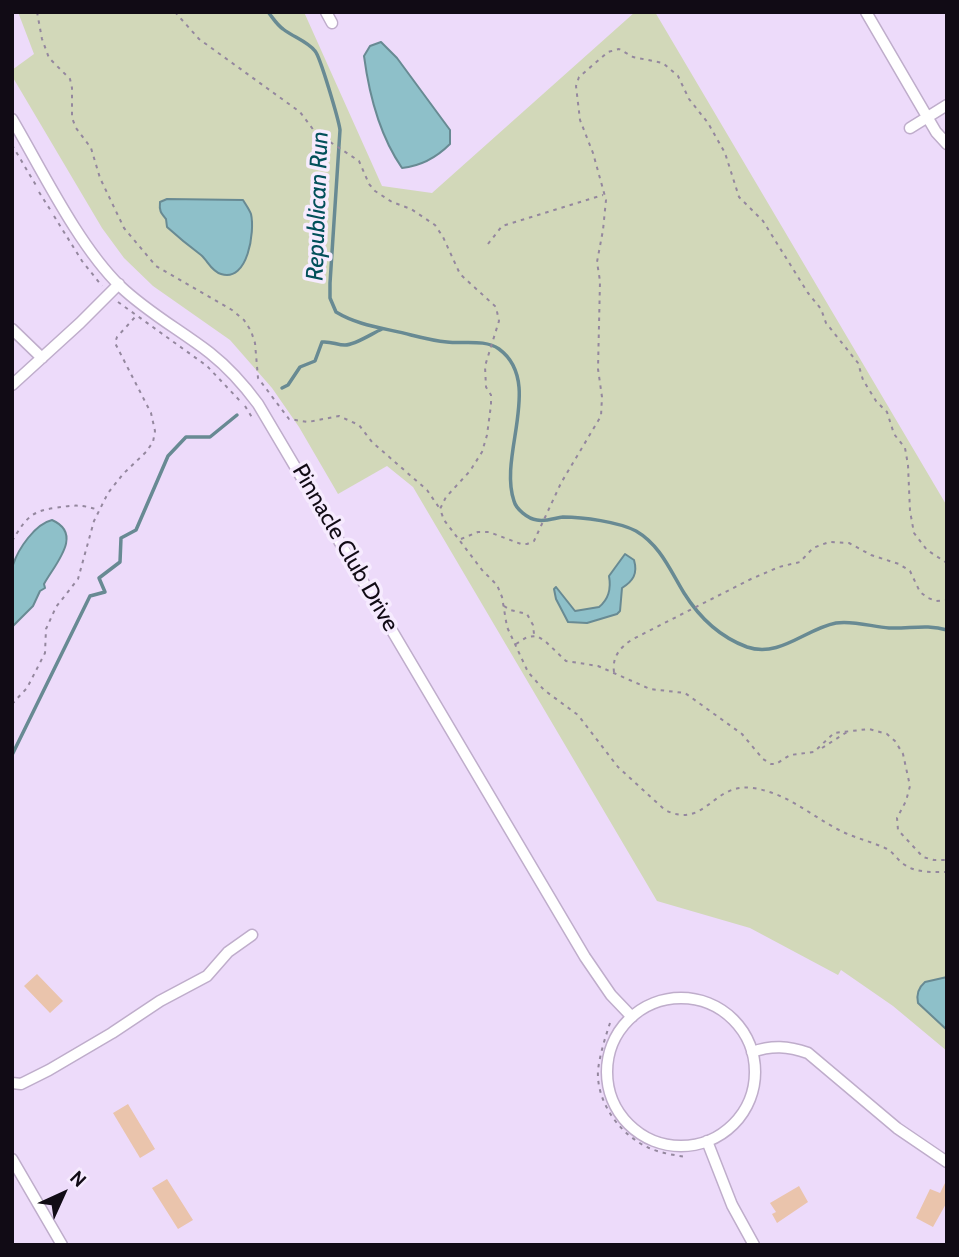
<!DOCTYPE html>
<style>
body{margin:0}
#map{position:relative;width:959px;height:1257px;overflow:hidden;background:#eddbfa;font-family:Cabin,sans-serif}
canvas{display:block}
.frame{position:absolute;inset:0;border:14px solid #110b15;pointer-events:none}
.north{position:absolute;left:28px;top:1159px;width:70px;height:70px;-webkit-text-stroke:5px #f6ebfe;paint-order:stroke;rotate:45deg;font-size:19px;font-weight:700;line-height:28px;text-align:center;color:#110b15}
.north::after{content:'';display:block;margin:auto;width:24px;height:32px;background:#110b15;clip-path:polygon(50% 0,100% 100%,50% 72%,0 100%)}
</style>
<div id="map">
<canvas width="959" height="1257"></canvas>
<div class="frame"></div>
<div class="north">N</div>
</div>
<script>
const context = document.querySelector('canvas').getContext('2d');
context.lineJoin = 'round';
function fill(path, color) { context.fillStyle = color; context.fill(path, 'evenodd'); }
function trace(path, color, width, dash) { context.strokeStyle = color; context.lineWidth = width; context.lineCap = dash ? 'butt' : 'round'; context.setLineDash(dash || []); context.stroke(path); }
function drawText(font, color, halo, rows, align = 'center') {
  context.font = font + ' Cabin,sans-serif'; context.lineWidth = 7; context.setLineDash([]); context.textBaseline = 'middle'; context.strokeStyle = halo; context.fillStyle = color; for (const [text, x, y, turn = 0] of rows) {
    context.save(); context.translate(x, y); context.rotate((+turn || 0) * Math.PI / 180); context.textAlign = isNaN(turn) ? turn : align; if (halo) context.strokeText(text, 0, 0); context.fillText(text, 0, 0); context.restore();
  }
}
const green = new Path2D(`
 M18 12H304L382 186 432 193 635 12H655L947 506V1051L893 1006 841 970 838 975 750 928 657 901 413 487 387 466 338 494 299 427 272 388 230 340 153 286 124 258 102 228 12 76V70L34 54Z`);
const water = new Path2D(`
 M381 42 397 58 450 130V144C436 158 421 166 402 168 380 136 369 94 364 56L370 46Z
 M167 199 243 200C246 205 249 209 251 214 255 231 248 283 221 274 211 271 208 261 201 255 189 246 178 237 167 227L166 219C161 213 159 211 160 202Z
 M52 520C84 534 55 564 44 584L45 588 40 591 33 606 12 627C12 610 8 581 13 565 18 549 35 524 52 520Z
 M625 554 634 560C638 574 633 581 622 588L620 611 617 614 587 623 568 622 556 599 554 589 556 587 575 611 599 607C609 599 611 587 609 576Z
 M947 977V1030L918 1003C916 994 918 988 925 982Z`);
const stream = new Path2D(`
 M268 12C273 18 277 25 283 29 293 37 307 41 315 51 320 56 339 121 340 130L330 283V298L336 312C359 326 385 328 411 335 423 338 435 341 447 342 464 344 485 339 499 349 544 382 498 455 514 501 516 509 528 519 537 520 545 522 555 518 563 517 583 517 619 522 636 531 660 545 670 570 684 593 699 617 720 637 747 647 780 658 805 629 836 623 853 620 873 627 889 628 909 629 927 624 947 630
 M282 388 288 385 300 367 315 361 322 342C331 341 337 345 345 345 355 345 371 334 382 329
 M12 755 90 596 105 592 99 578 120 562 121 538 136 530 168 456 186 437H210L237 415`);
const building = new Path2D(`
 M37 974 63 1001 50 1013 24 986Z
 M128 1104 155 1149 140 1158 113 1113Z
 M167 1179 193 1220 178 1229 152 1188Z
 M947 1179V1202L933 1227 916 1218 930 1189 940 1193Z
 M799 1186 808 1202 777 1223 772 1214 776 1212 770 1203Z`);
const path = new Path2D(`
 M37 12 42 39 49 58 70 79 72 88V118L76 128 91 148 100 178 124 228 156 266 232 310 244 320 251 331 255 343 258 378 289 419 308 422 339 416 359 425 372 442 427 490 440 509
 M175 12 199 39 300 112 315 132 359 161 369 184 375 191 392 202 411 209 435 225 443 237 460 274 496 307 499 321 485 366 486 387 491 395V405L487 435 482 452 470 471 446 497 440 509 444 520 482 570 497 585 502 597 507 627 528 672 544 690 578 715 618 767 665 810C706 830 712 782 753 788 787 793 810 815 839 830 854 838 870 841 885 848 893 851 897 860 905 865 916 873 934 872 947 872
 M12 145 37 187
 M39 192 51 211
 M54 216 82 261 102 286
 M488 244 502 226 603 195
 M118 302 207 366 241 402
 M245 406 253 419
 M461 539 478 532H489L521 544H527L534 541 561 483 601 416 602 397 598 369 600 281 597 262 603 230 606 200 593 153 580 120 576 86 579 77 608 52 619 49 633 57 663 63 678 76 689 99 708 123 725 153 739 197 763 221 808 293 821 309 826 323 858 363 863 380 876 401 887 412 894 434 905 448 908 465 910 511 914 533 927 550 947 563
 M12 541C25 520 30 511 55 508 74 505 80 504 99 510
 M504 606 510 610 527 614 533 625 534 634
 M516 644 527 637 537 636 545 641 566 661 598 666 650 689 685 693 742 734 763 759 771 764H776L790 755 814 752 834 733 869 729 887 734 895 741 903 754 910 786 906 801 897 818 898 830 923 857 934 860H947
 M614 672C612 657 620 647 633 639L751 579 779 567 800 562 813 548 829 542 849 543 871 555 899 564 910 571 920 592 928 598 936 601 947 600
 M12 704 27 688 45 653 46 629 56 607 78 579 94 521 108 493 123 474 146 452 153 442 155 431 151 413 115 343 117 337 136 316
 M822 748 847 732
 M610 1023C605 1038 600 1054 598 1070 596 1102 620 1135 649 1148 660 1153 674 1155 686 1157`);
const minor = new Path2D(`
 M326 12 332 23
 M866 12 936 132 947 144
 M12 119C42 170 78 245 120 286 147 312 180 330 210 353 229 368 244 385 258 404L585 957 611 995 632 1017
 M910 128 947 105
 M12 329 42 358
 M12 385 80 323 119 284
 M607 1072a74 74 0 1 1 148 0a74 74 0 1 1-148 0Z
 M752 1052C772 1045 788 1046 808 1053L897 1128 947 1162
 M12 1083 21 1084 49 1070 112 1033 160 1001 207 976 228 952 252 935
 M707 1141 732 1205 754 1245
 M12 1159 62 1245`);
const streetNames = [
 ["Pinnacle Club Drive",345,548,60]
];
const waterNames = [
 ["Republican Run",318,206,-88]
];
fill(green, '#d2d8b9');
fill(water, '#8ec0c9');
trace(water, '#688a93', 2);
trace(stream, '#688a93', 3.5);
fill(building, '#eac4ac');
trace(minor, '#bfadcb', 13);
trace(path, '#94879e', 2, [3.5, 5]);
trace(minor, '#fff', 10);
drawText('23px', '#110b15', '#f6ebfe', streetNames);
drawText('italic 24px', '#02505a', '#f6ebfe', waterNames);
</script>
